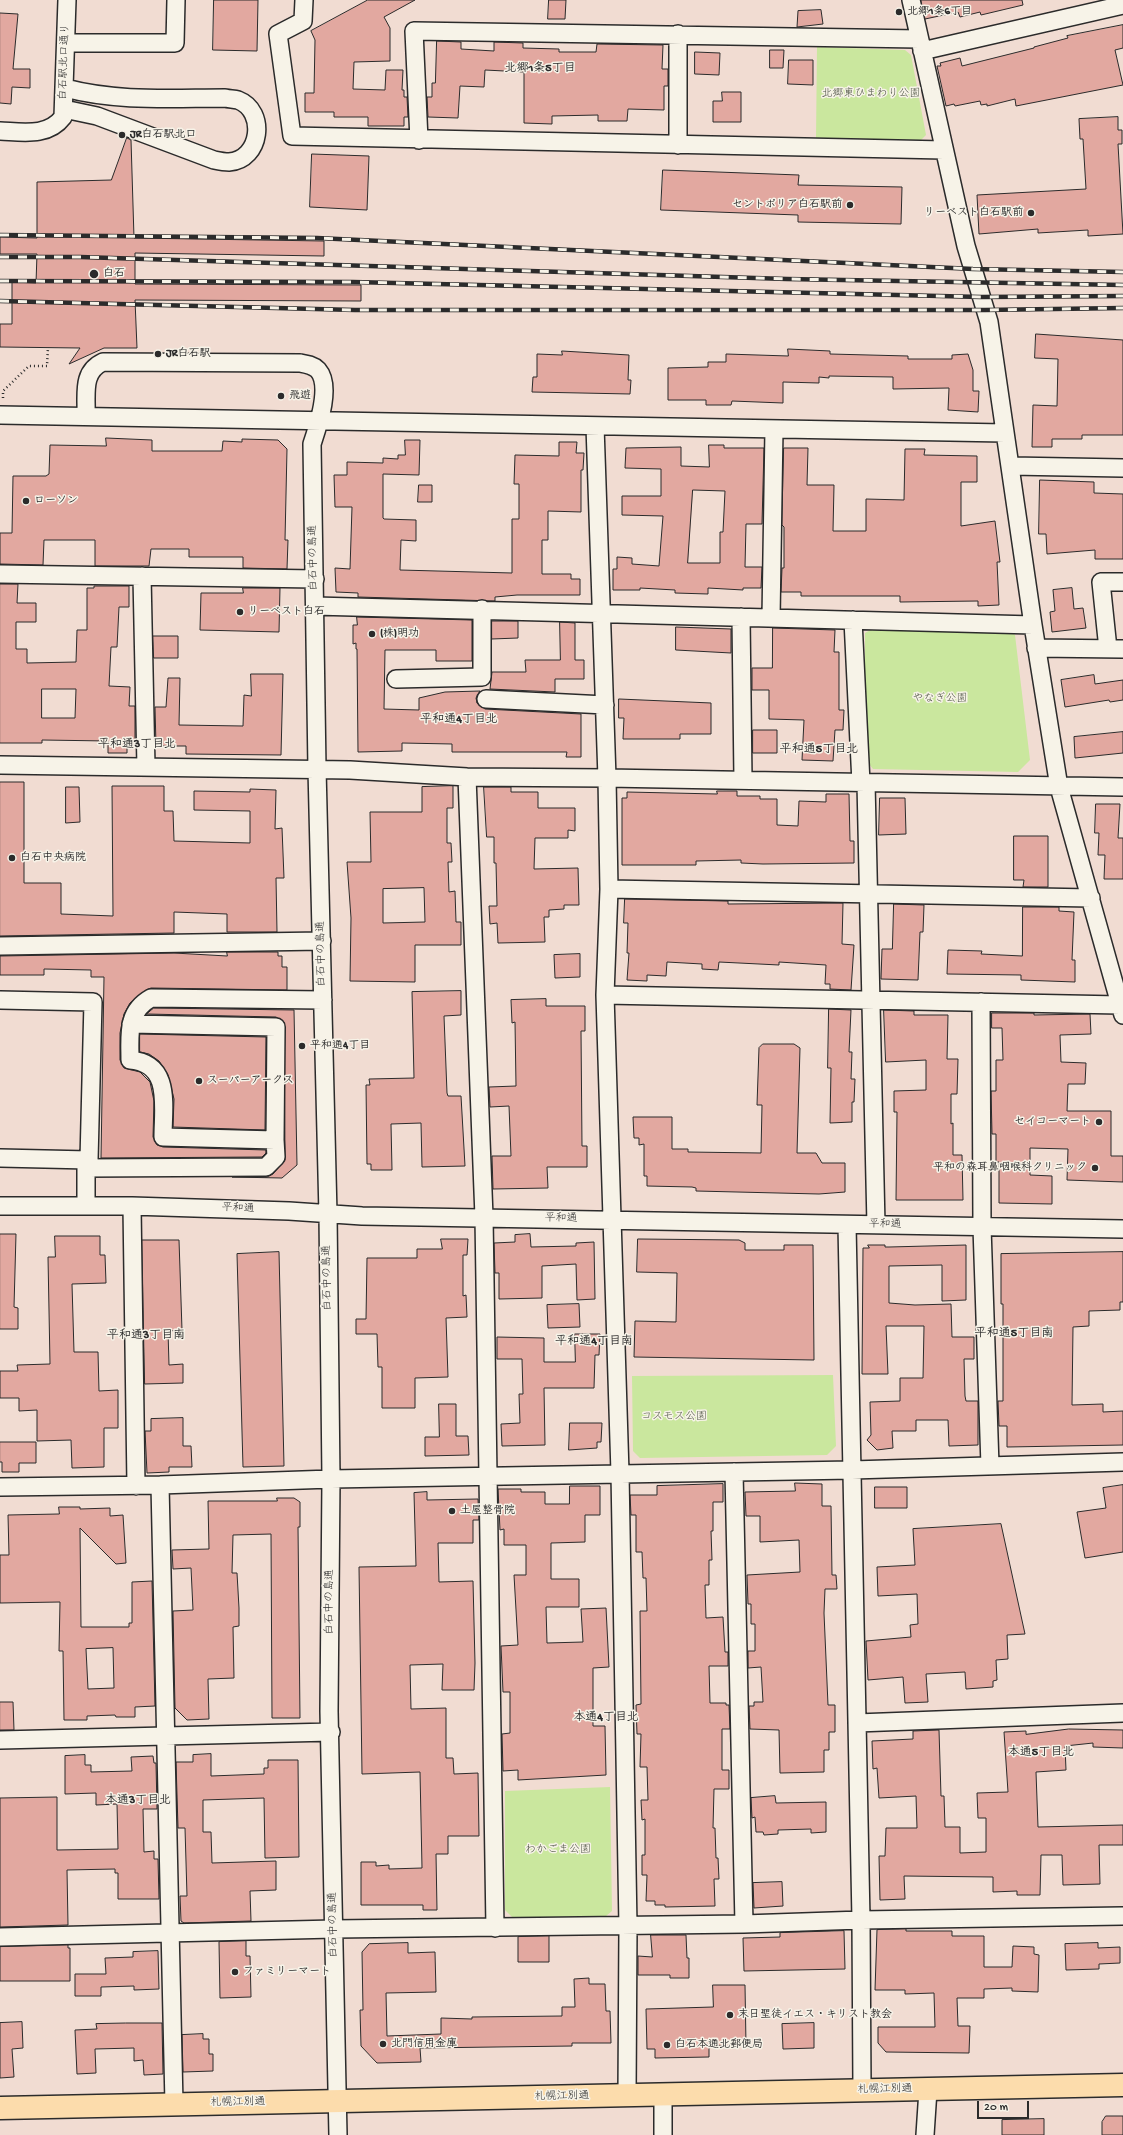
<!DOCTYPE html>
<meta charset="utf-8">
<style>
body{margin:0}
#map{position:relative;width:1123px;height:2135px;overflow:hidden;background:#f1dcd2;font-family:"Gochi Hand",sans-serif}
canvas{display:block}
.scale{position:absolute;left:977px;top:2101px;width:52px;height:18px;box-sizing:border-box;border:2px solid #2b2b2b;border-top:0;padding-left:5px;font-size:12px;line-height:14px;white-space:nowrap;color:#2b2b2b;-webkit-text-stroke:3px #f7f3e8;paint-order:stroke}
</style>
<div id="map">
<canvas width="1123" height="2135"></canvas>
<div class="scale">20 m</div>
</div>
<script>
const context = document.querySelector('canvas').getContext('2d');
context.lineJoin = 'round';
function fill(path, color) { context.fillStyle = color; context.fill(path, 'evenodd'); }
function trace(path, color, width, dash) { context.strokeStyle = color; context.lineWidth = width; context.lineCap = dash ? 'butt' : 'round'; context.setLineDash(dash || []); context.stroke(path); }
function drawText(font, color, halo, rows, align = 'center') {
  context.font = font + ' "Gochi Hand","Klee One",sans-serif'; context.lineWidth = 3; context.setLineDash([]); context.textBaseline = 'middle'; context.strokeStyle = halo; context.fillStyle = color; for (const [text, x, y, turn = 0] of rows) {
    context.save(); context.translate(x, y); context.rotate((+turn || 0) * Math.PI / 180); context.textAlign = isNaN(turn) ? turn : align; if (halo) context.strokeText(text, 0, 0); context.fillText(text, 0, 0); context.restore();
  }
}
const green = new Path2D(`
 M817 47 905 50 911 55 926 135 921 140 816 138Z
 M874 628 1009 629 1015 635 1030 760 1018 772 873 769 865 759V633Z
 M833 1375 836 1446 827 1455 640 1458 633 1451 632 1376Z
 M610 1787 612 1911 606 1916 513 1918 505 1910V1791Z`);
const building = new Path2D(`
 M214 0H258L257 51 213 50Z
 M368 0H415L384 17 390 28V61L354 62 353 89 385 90 386 70H403L402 90H404V97H407L408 117H404V126H368V117H334V112H305V93H314L315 40 311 31Z
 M549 0H566L565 19H548Z
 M921 0H1022L1023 5 981 15 980 12 960 17 958 12 925 19Z
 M821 10 823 24 797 27 798 11Z
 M0 13 18 14 13 69H30V88L12 87 11 104 0 103Z
 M1123 25V48L1115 50 1123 85 1016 106 1015 99 987 106V104L981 105 980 101 955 106 954 104 946 106 937 66H941L940 63 960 58 962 66 1034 48V47L1068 38 1067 36Z
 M437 41 461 42V49L494 51V42L523 43V48L559 49V52H596L597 44 663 45 662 69H668V86H664V110L628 109 627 121H598V115L552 116V124L524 123V72L485 70 484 87 460 86 458 118 428 117 427 97H432V83H435Z
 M770 50H784L783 68H770Z
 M695 52 720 53 719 75 695 74Z
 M789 60H813V85L788 84Z
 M722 92H741V122H713V101H722Z
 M1118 117V130H1122V144H1118L1123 234 1088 236V230L1038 233V229L979 234 977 195 1086 189 1083 139H1080L1079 119Z
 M127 138 131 140 134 238 324 241V256L135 253V284L361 285V301L135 300 137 348H104L69 364 80 348 0 347V324H12V282L36 283 37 254H0V237L37 238V182L111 180Z
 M312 154 369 156 367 210 310 207Z
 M663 170 799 175 798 185 902 187 901 224 798 222V215L661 210Z
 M1036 334 1123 340V435H1082V439H1052V447H1032L1033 405 1057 406 1058 359 1035 358Z
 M788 349 830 351V354L908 356V359H952V355L968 354 973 370V391H979L978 412 948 410 949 388 893 389V377L829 376V378L819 377V383L783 382V403L732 401 731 405H706V400H668V368L708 367V362H726V354L788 356Z
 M562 351 629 355 628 380H631L630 394 532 392 533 377H537V354L562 355Z
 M106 438 152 440V451H222L223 441 242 442V439L278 440 287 449 285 540H288L287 569 243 568V557H189V549H151L149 566H95V540H44L43 565 0 564V533H12L13 476H46L49 474 50 445 106 446Z
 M405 440H420L419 475 383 474V518L384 519 416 520V541L401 540 400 570 512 573V519H519V484H514L515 455 559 456V442H577L576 453H584L583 470H581V512L548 511V540H542V574H571V579H580V595H517L495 597V601L358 597V593L336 592 335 568 350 569 352 507H335L334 475H347V462L383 463V458L398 459V455H405Z
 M709 445H724V448H764L762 524H746L745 567H762L761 588H743V590L708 588V594L675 593V590L640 588V590H613V569H617V557L632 558V564L659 566 663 516 622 515V496H661V469L625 468 626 448 681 447V466L709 467ZM693 490 725 491 723 532H720V563H688Z
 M784 448H808L807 485H834L833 531H866V499L904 500 905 449H925L924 455 977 456V482H961V526L995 521 1000 562H997L999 605 978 606V601L900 602V596H801V592H781L782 568H784V527L782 525Z
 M1040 480 1094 482V493L1123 494V559H1095V550L1047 554 1046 534H1039Z
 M419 485H432V502H418Z
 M0 584H18L17 603H36V622H16V649H27V663L76 662 77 630H87V588H94V586H129V607H119L117 647H111L109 686 130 687 129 706H135V741H127V753H108V741L42 740V743H0ZM42 689H76L75 718H42Z
 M243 588H280L279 632 200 630 201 593H243Z
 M1072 588 1074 609 1083 608 1086 628 1052 632 1050 612 1055 611 1053 590Z
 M357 617 472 620V661H436V650H385L384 709 419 710V698L445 692 480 691 476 698 477 703 485 709 581 714V757H566L567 752H452V744L402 743V751L358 752 357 649H356V643L353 644V625H357Z
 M492 621H518V638L492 639Z
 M560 622 575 623V660H584V679H555V692L490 689 492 672H526L525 660H560Z
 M676 627 731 629V653L676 650Z
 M773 628 835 630 834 652H839V710H844L843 730H835L833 761 802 760 804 720 769 719V690H752V668H772Z
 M153 636H178V658H154Z
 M251 674H283L281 755 186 754V746H156L155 707H166L168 678H180L179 725 243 726 244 695 251 696Z
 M1094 675 1095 684 1123 680V700L1110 702 1109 700 1065 707 1061 680Z
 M619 699 711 703V734H680V739H623L624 718H619Z
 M753 730H777V753H753Z
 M1123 732V753L1075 758 1074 737Z
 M0 782H24V883H61V914L113 916 112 786H164V811H173L174 841 250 843V811L194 810V791L250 792V789L276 790 275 829 282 828 284 878H276L277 932H227V914L174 912V933L0 936Z
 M453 786V808H447V843H451L452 862H448L449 892 455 891 456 922H461V945H415V982L350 981 351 918 347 862H371L370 812H422V787ZM424 888 425 922 383 923V889Z
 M66 787H79L80 822 66 823Z
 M484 787H511V792H538V808H575V831L568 830V838H535L534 869 578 868 579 905H564V909L549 910V917H544L545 942 498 943 497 923 490 924 489 906H497L496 863H494V837H487Z
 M717 791H737V796H760V799H777V825L798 826 799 801 826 802V794H849L850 841H854V863L763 864 741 863V860L696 861V865H622V798H627V792L717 794Z
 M880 798H905L906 834 879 835Z
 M1096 804H1120L1118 838H1123V879H1104L1105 855H1098L1099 833H1095Z
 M1014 836H1048V887H1023L1024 880H1014Z
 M625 899 728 901V904L843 903 842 944 854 945 851 990 830 989V984H825L826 965 779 962V965L719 962 718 970 702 969V964L667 962 666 976 647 975V981L627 980 629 953H627L628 923H624Z
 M894 904 924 905 923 932H920L918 980 881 979 882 949H892Z
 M1023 907H1059V911L1074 912 1072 960H1075V982L1021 980V975L947 974 948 950 982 951 981 954 1022 956Z
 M227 952H278V956H282V967H287V990L151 988 146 990 130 1003 124 1014 120 1033V1060L124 1068 140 1072 150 1082 154 1101 153 1137 157 1145 163 1147 266 1150V1153L262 1157 101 1158 104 977H91V970L44 969V975H0V956L174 953 227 956Z
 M580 954V977L555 978 554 955Z
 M461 991V1015L444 1016 447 1093 448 1096H461L465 1166 422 1167 421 1123 391 1124 392 1170H371V1164H367L366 1085H370L369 1079 414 1078 412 992Z
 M546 999V1006H585V1031H581L582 1146H587V1167H547L548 1188 493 1189 492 1156H511L509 1106 490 1107 489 1087 516 1086 515 1022 512 1023 511 1000Z
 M154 1008 294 1010 297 1165 282 1178 232 1177H267L273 1174 285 1160 284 1022 276 1017 147 1014Z
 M829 1009 851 1010 849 1052H852L851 1079H855L854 1102H852V1122L830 1123 831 1068H828Z
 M884 1010 914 1011V1015H948L947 1059H958L957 1094H951V1124L953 1123V1155H962L963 1200H896L897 1112H894V1091L926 1090V1060L886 1062Z
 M992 1013H1034V1015L1090 1014 1091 1034 1060 1035 1061 1062 1086 1063 1085 1084H1068L1067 1111H1111V1156H1123V1182L1067 1180 1068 1149 1030 1148V1175L1052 1176V1204L999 1203V1162H996V1134H992L991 1091H996V1060H1003L1002 1028H992Z
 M140 1034 266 1037 265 1130 173 1127 174 1099 168 1075 159 1061 149 1054 140 1052Z
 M763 1044H794L800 1048 797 1153H816L822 1163H845V1192L819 1194 696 1191V1188L692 1187 647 1186V1176H644V1144L639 1145V1138H634L633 1117H672V1149H688V1152L761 1153 762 1105H757L759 1048Z
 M0 1234H16L14 1307 18 1308V1329H0Z
 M530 1234 531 1247 576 1246V1243L594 1242 595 1299 577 1300 576 1264 542 1266V1298L499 1299V1273H495L494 1243 515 1242V1235Z
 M55 1236H100V1255H105L106 1283 72 1284 74 1352H98L99 1391 118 1390V1428H104V1467L72 1468 71 1440 37 1441V1410L19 1411V1398H0V1371H18L17 1365 50 1364 48 1257H55Z
 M441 1239H468L467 1255H463V1296L466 1295 467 1317 446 1318 448 1377 415 1378V1408H382V1367H378L377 1334H356V1319H366L367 1258H417V1249H442Z
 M638 1239 739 1240 745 1243V1250H784V1245H813L814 1360 634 1357 635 1321 676 1322 677 1273 637 1272Z
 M142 1240H179L182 1330 168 1331 169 1365 183 1364V1383L145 1384Z
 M868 1245H885V1247H889L966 1245V1300L942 1301V1265L889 1266V1303L915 1305 951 1304 952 1337H974V1359H964L965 1396 966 1401H978V1445L949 1446 948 1420H916V1431H892L893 1448 877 1450 867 1440 871 1435 870 1402 900 1401V1378H923L924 1326H886L888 1374H862L863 1248H869Z
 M279 1252 284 1466 243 1467 237 1254Z
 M1123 1252V1302H1120V1310L1089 1311V1326L1073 1327 1072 1405 1103 1404V1412L1123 1411V1445L1007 1447V1426H999L998 1401H1003V1304H1001V1254Z
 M579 1304 580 1327 548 1328 547 1305Z
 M575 1334H600L599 1355H595L594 1388H544L545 1445 502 1446 501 1424 520 1423 519 1394H523L522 1359H497V1337L544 1338V1362H575Z
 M439 1404H456V1436H468L469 1455 425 1456V1437H439Z
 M183 1418V1446H191L192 1467H169V1472L147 1473 145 1431H151V1419Z
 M570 1423H602L601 1442H597V1448L569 1450Z
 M0 1442H36V1463H19V1472H2V1462H0Z
 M795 1483 822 1484V1506H831L832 1575H836L837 1589H825L824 1613 828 1705H835V1732H829V1750H824V1772L780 1773 779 1730 750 1729 749 1706H754V1702H763L761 1667 748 1668V1651H755V1624H751V1604H748L747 1575 800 1572 799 1540 760 1542V1516H746L745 1492 795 1491Z
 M723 1484V1502H713V1531H711L712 1560H709V1585H705L706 1618 723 1617 725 1652H728V1666H709L710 1703H726V1705H729L730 1729H722V1770H729V1789H714L713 1828H715L716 1858H718L719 1879H714L715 1906 665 1907V1905H655V1901H646L647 1875H642V1855H645V1819L642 1820 641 1800H648L647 1767H640L641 1734H637L636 1705 641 1704 640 1611H647L646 1578H643L642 1552H636V1515H631L630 1495H657V1486Z
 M1123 1485V1552L1085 1558 1077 1512 1106 1508 1103 1488Z
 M570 1486H600V1515H585V1542L551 1543V1579H579V1607H546L547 1643 583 1642 581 1609 606 1608 609 1667 593 1668V1726H605L606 1775 518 1780V1770L503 1771 502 1734 510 1733V1692H503L501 1646 518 1645 514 1575H526V1545H504V1529L500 1530 498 1489H521V1492H545V1504H569Z
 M875 1487H907V1508H875Z
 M427 1492V1500L478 1499 479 1520H473V1543H438L439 1582 473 1581 475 1663 474 1690H442L443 1664 410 1665 411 1709 446 1708V1758H453L454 1774 478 1773 479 1836H448V1854H436L437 1910H423V1905H361V1862H376V1866L389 1865V1869L422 1868 420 1772 362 1774 359 1567 416 1566 414 1493Z
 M277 1498H294L300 1502V1527H298L300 1718H272L271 1534 233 1535 232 1573H237L239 1608V1626L233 1627 234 1678 208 1679 209 1719 187 1720 175 1708 173 1611 193 1610 191 1568 173 1569 172 1550 209 1549 208 1501H277Z
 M59 1507H80V1509L110 1508V1516L123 1515 126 1563 116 1564 80 1528 81 1627H129V1623H132V1582L152 1581 155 1706 135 1707V1717H116L115 1715 87 1716V1720H64L63 1651H59L60 1602 0 1603V1555H9L8 1515 59 1514ZM113 1648 114 1688 88 1689 86 1649Z
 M1001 1524 1025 1634 1007 1635 1008 1659 996 1660 997 1680 993 1681V1687L966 1689 965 1672 926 1674 928 1702 905 1703 903 1677 868 1680 866 1641 911 1637 910 1625 918 1624 917 1594 878 1596 877 1567 915 1565 913 1529Z
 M0 1702H13L14 1730H0Z
 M1069 1729 1123 1730V1748L1093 1747V1743L1065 1746 1066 1770 1036 1772 1038 1827 1123 1825V1845H1099L1100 1884 1063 1885 1062 1855H1041L1040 1895H1017V1891L993 1892V1877L904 1876 905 1899 880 1900 879 1856H885L886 1828H917L916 1796 879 1798 877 1768 873 1769 872 1741 913 1739V1731L939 1730 941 1796H944L945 1827H960V1853L986 1852V1818H978L977 1793 1008 1792 1004 1732 1026 1731V1734Z
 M211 1754V1776L264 1774V1768H268V1760H298L299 1857 265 1858 264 1798 203 1800V1832H211L212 1863 276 1861V1890L250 1891 251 1921 184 1923 181 1921 180 1896H187L185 1828H178L176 1762H193V1755Z
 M85 1755V1765H91V1772L132 1771 131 1757 153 1756 154 1763H156L157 1809H143L144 1852 154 1851V1859H158L159 1899H118V1873H115V1869L67 1870 68 1925 0 1927V1798L57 1797V1850L118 1849 117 1804 96 1805V1793L65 1794V1756Z
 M775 1796 776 1803 826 1802V1832L811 1833V1829L778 1830V1834L764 1835 763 1832H756L755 1817 752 1818 751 1798Z
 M782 1882 783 1906 754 1908 753 1883Z
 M906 1929V1931H952V1936H984V1967H1012L1013 1946 1034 1947V1954L1039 1955 1038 1992 1012 1991V1988L984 1989V1998H957L958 2026H970L969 2053 886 2052 878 2043V2027H935L934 1993 905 1994V1990H875L877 1930Z
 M844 1931 845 1969 744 1971 743 1938 780 1937V1933Z
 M651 1935H686L687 1958H689V1978H670V1975H638V1956L652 1957Z
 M549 1936V1962H518V1937Z
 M246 1941V1956H250L251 1997 220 1998 219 1942Z
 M408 1943V1953L435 1952 436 1992 386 1993 387 2036 441 2034V2018L472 2019V2017L562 2016V2007H575L574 1979 589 1978V1984H605L606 2011H610L611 2043H572V2046L420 2048 421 2062 377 2063 361 2046 360 2010H363L362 1952 369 1944Z
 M1098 1943V1948L1120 1947V1963L1099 1964V1969L1066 1970 1065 1944Z
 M68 1945V1948H70V1981H0V1947Z
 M158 1951 159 1989 134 1990V1986L101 1987V1996H75V1974H106L105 1958 133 1957V1952Z
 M713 1985H745L746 2045 709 2046V2057L655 2058V2049H647L646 2009 713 2007Z
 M22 2022 23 2048 12 2049 14 2077 0 2078V2023Z
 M126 2023H162L163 2074 144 2075 143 2060 134 2061V2048L95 2049 96 2073 77 2074 75 2030 97 2029 96 2024Z
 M814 2023V2048L783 2049 782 2024Z
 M203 2034V2039H209V2054H213V2071L183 2072 182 2035Z
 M1106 2116H1123V2135H1102V2122Z
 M1044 2119V2135H1002V2120Z`);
const path = new Path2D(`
 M3 398V391L29 366H47L48 347`);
const minor = new Path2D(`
 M304 0 303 21 278 34 292 136 944 150
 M911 0 966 246 989 322 1033 625 1059 787 1123 1015
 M678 34V145
 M66 43H175L176 0
 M922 51 1123 5
 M64 109 97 116 214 160C219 161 224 162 229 162 261 160 267 111 238 100 234 99 229 99 225 98 171 98 118 102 65 88
 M0 131C23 132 48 137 63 117L67 0
 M419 140 414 31 919 39
 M0 415 1005 433
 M86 416C87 395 81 372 103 362L300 363C306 364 313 365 318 370 332 386 318 426 312 444L317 769 328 1214 331 1479 329 1711 338 2135
 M595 426 607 778 609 889 605 995 620 1473 628 1926 627 2095
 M1011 466 1123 468
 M0 574 315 579
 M142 576 146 767
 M315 606 1033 625
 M741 617 743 780
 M771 618 774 429
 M853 620 861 783
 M1036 648 1123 649
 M1108 649 1101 582H1123
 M396 679 482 677V609
 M486 699 605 705
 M0 765 350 770 467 777 607 778 1123 787
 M467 777 484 1217 495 1928
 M866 783 876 1225
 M609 889 1091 898
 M0 946 322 941
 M605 995 1120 1005
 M0 1000 93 1002 89 1160 0 1158
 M981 1002 982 1227 990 1466
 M131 1024 276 1027 275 1140
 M86 1160V1205
 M86 1168 266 1167 276 1157 275 1140 163 1137C163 1107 172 1063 130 1060 130 1035 126 1012 151 998L323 1000
 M0 1206H132L289 1211 362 1216 1123 1229
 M132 1206 136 1486
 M847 1225 861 1920 862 2090
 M734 1472 744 1924
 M160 1485 174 2104
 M0 1487 160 1485 331 1479 852 1470 1123 1462
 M857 1723 1123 1713
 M0 1740 331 1732
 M0 1937 334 1929 744 1924 861 1920 1123 1916
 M663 2135V2094
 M925 2135 928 2090`);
const highway = new Path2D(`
 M0 2108 1123 2085`);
const rail = new Path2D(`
 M0 235 317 238 973 269 1123 272
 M0 257H80L787 279 1123 285
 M0 281 353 282 981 297 1123 296
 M0 301 355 310H985L1123 308`);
const markers = [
 [899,12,4,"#2b2b2b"],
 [122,135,4,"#2b2b2b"],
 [850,205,4,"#2b2b2b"],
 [1031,213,4,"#2b2b2b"],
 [94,274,5,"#2b2b2b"],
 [158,354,4,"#2b2b2b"],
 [281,396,4,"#2b2b2b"],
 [26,501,4,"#2b2b2b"],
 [240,612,4,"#2b2b2b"],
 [372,634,4,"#2b2b2b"],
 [12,858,4,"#2b2b2b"],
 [302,1046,4,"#2b2b2b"],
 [199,1081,4,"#2b2b2b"],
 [1099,1122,4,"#2b2b2b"],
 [1095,1168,4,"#2b2b2b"],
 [452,1511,4,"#2b2b2b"],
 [235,1972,4,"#2b2b2b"],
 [730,2015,4,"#2b2b2b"],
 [383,2044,4,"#2b2b2b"],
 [667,2045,4,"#2b2b2b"]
];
const poiNames = [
 ["北郷1条6丁目",907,12],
 ["JR白石駅北口",130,135],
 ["セントポリア白石駅前",842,205,"right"],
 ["リーベスト白石駅前",1023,213,"right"],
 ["白石",103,274],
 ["JR白石駅",166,354],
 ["飛遊",289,396],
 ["ローソン",34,501],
 ["リーベスト白石",248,612],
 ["(株)明功",380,634],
 ["白石中央病院",20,858],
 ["平和通4丁目",310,1046],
 ["スーパーアークス",207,1081],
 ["セイコーマート",1091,1122,"right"],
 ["平和の森耳鼻咽喉科クリニック",1087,1168,"right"],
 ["土屋整骨院",460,1511],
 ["ファミリーマート",243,1972],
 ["末日聖徒イエス・キリスト教会",738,2015],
 ["北門信用金庫",391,2044],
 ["白石本通北郵便局",675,2045]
];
const streetNames = [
 ["白石駅北口通り",65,62,-88],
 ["白石中の島通",314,558,-91],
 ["白石中の島通",322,954,-91],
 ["平和通",238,1209,2],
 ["平和通",561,1219,1],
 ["平和通",885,1225,1],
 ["白石中の島通",328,1278,-91],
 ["白石中の島通",330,1602,-90],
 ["白石中の島通",334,1925,-91],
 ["札幌江別通",885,2090,-1],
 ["札幌江別通",562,2097,-1],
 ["札幌江別通",238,2103,-1]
];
const parkNames = [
 ["北郷東ひまわり公園",871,94],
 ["やなぎ公園",940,699],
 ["コスモス公園",674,1417],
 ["わかごま公園",558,1850]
];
const neighbourhoodNames = [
 ["北郷1条5丁目",540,69],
 ["平和通4丁目北",459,720],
 ["平和通3丁目北",137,745],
 ["平和通5丁目北",819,750],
 ["平和通5丁目南",1014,1334],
 ["平和通3丁目南",146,1336],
 ["平和通4丁目南",594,1342],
 ["本通4丁目北",606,1718],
 ["本通5丁目北",1041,1753],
 ["本通3丁目北",138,1801]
];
fill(green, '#cae79e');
fill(building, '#e2a8a0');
trace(building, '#2b2b2b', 1);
trace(minor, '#2b2b2b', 20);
trace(highway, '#2b2b2b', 25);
trace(path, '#2b2b2b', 2.5, [1, 3]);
trace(minor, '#f7f3e8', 17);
trace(highway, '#fcdcac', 22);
trace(rail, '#2b2b2b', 4.5);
trace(rail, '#f7f3e8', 3, [9]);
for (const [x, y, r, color] of markers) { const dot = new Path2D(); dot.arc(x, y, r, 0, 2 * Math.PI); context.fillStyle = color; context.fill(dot); trace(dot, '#f7f3e8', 1.5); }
drawText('bold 11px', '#2b2b2b', '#f7f3e8', poiNames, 'left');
drawText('11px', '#2b2b2b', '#f7f3e8', streetNames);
drawText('11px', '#4b5142', '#f7f3e8', parkNames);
drawText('bold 12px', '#2b2b2b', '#f7f3e8', neighbourhoodNames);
</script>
